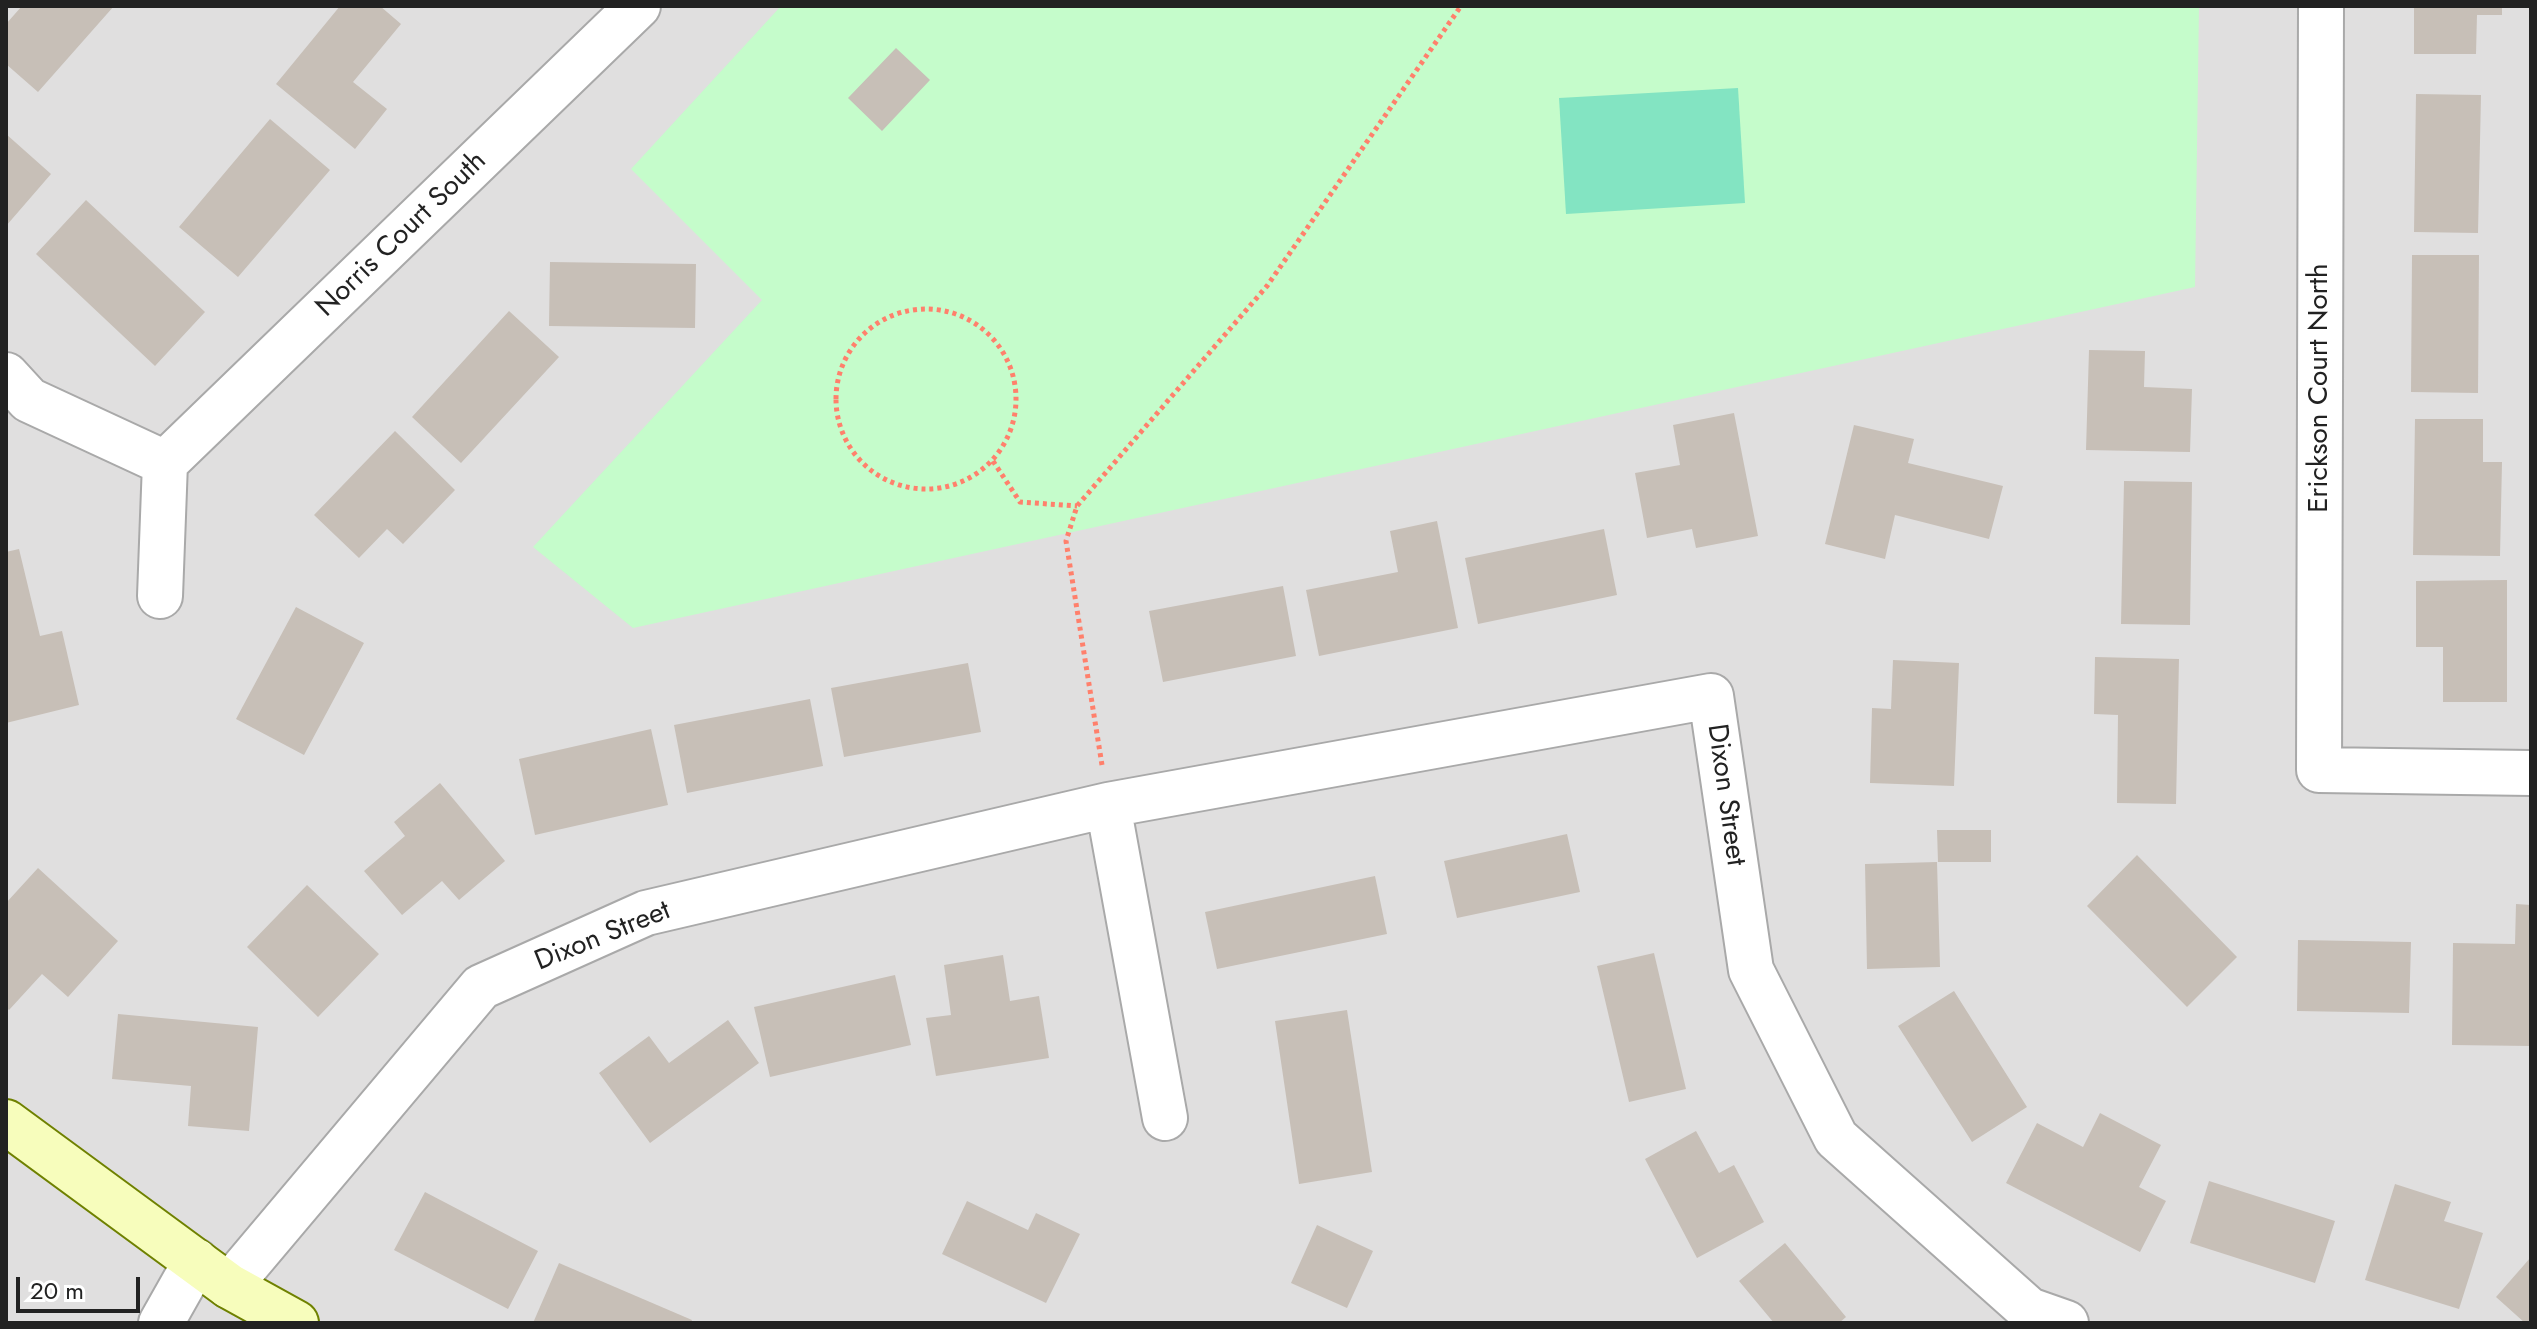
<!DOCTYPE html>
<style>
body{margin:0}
#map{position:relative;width:2537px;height:1329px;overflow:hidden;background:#f2efe8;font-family:Jost,sans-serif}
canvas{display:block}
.frame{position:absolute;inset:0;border:8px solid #222;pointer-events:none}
.scale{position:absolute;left:16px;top:1277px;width:124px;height:36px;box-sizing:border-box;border:4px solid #222;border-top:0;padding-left:10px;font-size:24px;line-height:28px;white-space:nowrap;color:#222;-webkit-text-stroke:6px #fff;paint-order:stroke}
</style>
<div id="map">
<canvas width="2537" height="1329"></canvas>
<div class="frame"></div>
<div class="scale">20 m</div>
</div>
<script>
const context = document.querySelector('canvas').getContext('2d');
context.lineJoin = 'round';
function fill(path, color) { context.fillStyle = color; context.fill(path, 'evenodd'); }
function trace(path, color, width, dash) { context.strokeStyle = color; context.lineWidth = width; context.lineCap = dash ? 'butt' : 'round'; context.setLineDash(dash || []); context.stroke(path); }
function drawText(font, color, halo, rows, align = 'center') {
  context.font = font + ' Jost,sans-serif'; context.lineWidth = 7; context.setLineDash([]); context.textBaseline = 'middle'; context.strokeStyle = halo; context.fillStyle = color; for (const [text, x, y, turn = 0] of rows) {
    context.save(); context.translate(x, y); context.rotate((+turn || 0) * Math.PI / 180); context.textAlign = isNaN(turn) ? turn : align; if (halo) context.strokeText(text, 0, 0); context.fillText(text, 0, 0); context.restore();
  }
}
const residential = new Path2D(`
 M6 6H2531V1323H6Z`);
const park = new Path2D(`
 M781 6H2199L2195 287 633 628 533 547 762 300 631 169Z`);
const pitch = new Path2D(`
 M1738 88 1745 203 1566 214 1559 98Z`);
const building = new Path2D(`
 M22 6H114L38 92 6 64V24Z
 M340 6H380L401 24 353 82 387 109 355 149 276 84Z
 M2414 6H2502V15H2477L2476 54H2414Z
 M896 48 930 80 882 131 848 98Z
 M2416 94 2481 95 2478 233 2414 232Z
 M270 119 330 170 238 277 179 227Z
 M6 134 51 174 6 226Z
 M86 200 205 312 155 366 36 254Z
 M2412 255H2479L2478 393 2411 392Z
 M550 262 696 264 695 328 549 326Z
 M509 311 559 357 461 463 412 417Z
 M2089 350 2145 351 2144 387 2192 389 2190 452 2086 450Z
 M1734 413 1758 536 1696 548 1692 529 1647 538 1635 473 1680 465 1673 425Z
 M2415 419H2483V462H2502L2500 556 2413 555Z
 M1854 425 1914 439 1908 463 2003 486 1989 539 1895 515 1885 559 1825 544Z
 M395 431 455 490 403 544 387 529 359 558 314 515Z
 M2124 481 2192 482 2190 625 2121 624Z
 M1437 521 1458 628 1319 656 1306 590 1398 572 1390 531Z
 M1604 529 1617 595 1478 624 1465 558Z
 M19 549 40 636 62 631 79 705 6 723V552Z
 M2507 580V702H2443V647H2416V581Z
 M1283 586 1296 656 1163 682 1149 611Z
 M296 607 364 643 304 755 236 719Z
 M2095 657 2179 659 2176 804 2117 803 2118 715 2094 714Z
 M1893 660 1959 663 1954 786 1870 783 1872 708 1891 709Z
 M968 663 981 732 844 757 831 688Z
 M810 699 823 766 687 793 674 725Z
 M651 729 668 805 535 835 519 759Z
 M440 783 505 861 459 900 442 881 402 915 364 871 405 836 394 822Z
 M1937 830H1991V862H1938Z
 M1567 834 1580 892 1457 918 1444 861Z
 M2137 855 2237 957 2187 1007 2087 906Z
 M1937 862 1940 967 1867 969 1865 864Z
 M38 868 118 941 68 997 42 974 9 1010 6 1007V903Z
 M1375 876 1387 934 1217 969 1205 912Z
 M307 885 379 954 318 1017 247 947Z
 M2516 904 2531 905V1046L2452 1045 2453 943 2515 944Z
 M2298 940 2411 942 2409 1013 2297 1011Z
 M1654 953 1686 1089 1629 1102 1597 966Z
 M1003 955 1010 1001 1039 996 1049 1058 936 1076 926 1018 951 1015 944 965Z
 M895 975 911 1045 770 1077 754 1007Z
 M1954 991 2027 1107 1972 1142 1898 1026Z
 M1347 1010 1372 1172 1299 1184 1275 1021Z
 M118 1014 258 1027 249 1131 188 1126 191 1086 112 1079Z
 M728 1020 759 1063 650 1143 599 1073 649 1036 669 1063Z
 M2100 1113 2161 1145 2139 1187 2166 1201 2140 1252 2006 1183 2037 1123 2083 1147Z
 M1696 1131 1719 1173 1734 1165 1764 1222 1697 1258 1645 1159Z
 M2209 1181 2335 1221 2315 1283 2190 1243Z
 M2395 1184 2451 1202 2444 1221 2483 1233 2459 1309 2365 1280Z
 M425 1192 538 1251 508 1309 394 1250Z
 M967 1201 1028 1230 1036 1213 1080 1234 1046 1303 942 1254Z
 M1317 1225 1373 1251 1347 1308 1291 1283Z
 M1785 1243 1846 1317 1839 1323H1774L1739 1281Z
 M2531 1257V1323H2525L2496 1297Z
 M559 1263 692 1320 691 1323H533Z`);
const path = new Path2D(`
 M836 399a90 90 0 1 1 180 0a90 90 0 1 1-180 0Z
 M993 461 1020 502 1077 506
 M1102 765 1066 541 1077 506 1267 286 1461 6`);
const street = new Path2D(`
 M2321 6 2319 770 2531 773
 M6 375 29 400 165 463
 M165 463 638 6
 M160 596 165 463
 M1108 805 1165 1118
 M229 1286 481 987 646 913 1108 805 1711 696 1751 970 1836 1138 2029 1310 2066 1323
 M161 1323 196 1261`);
const secondary = new Path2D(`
 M6 1122 229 1286 296 1323`);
const streetNames = [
 ["Norris Court South",402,235,-44],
 ["Erickson Court North",2320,388,-90],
 ["Dixon Street",1725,795,82],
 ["Dixon Street",603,937,-22]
];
fill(residential, '#e0dfdf');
fill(park, '#c5fccb');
fill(pitch, '#83e4c2');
fill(building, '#c7bfb7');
trace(street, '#a9a9a9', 48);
trace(secondary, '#6f8100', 48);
trace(path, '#ff806c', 5, [4, 4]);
trace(street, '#fff', 44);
trace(secondary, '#f7fdbc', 44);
drawText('28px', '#222', '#fff', streetNames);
</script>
